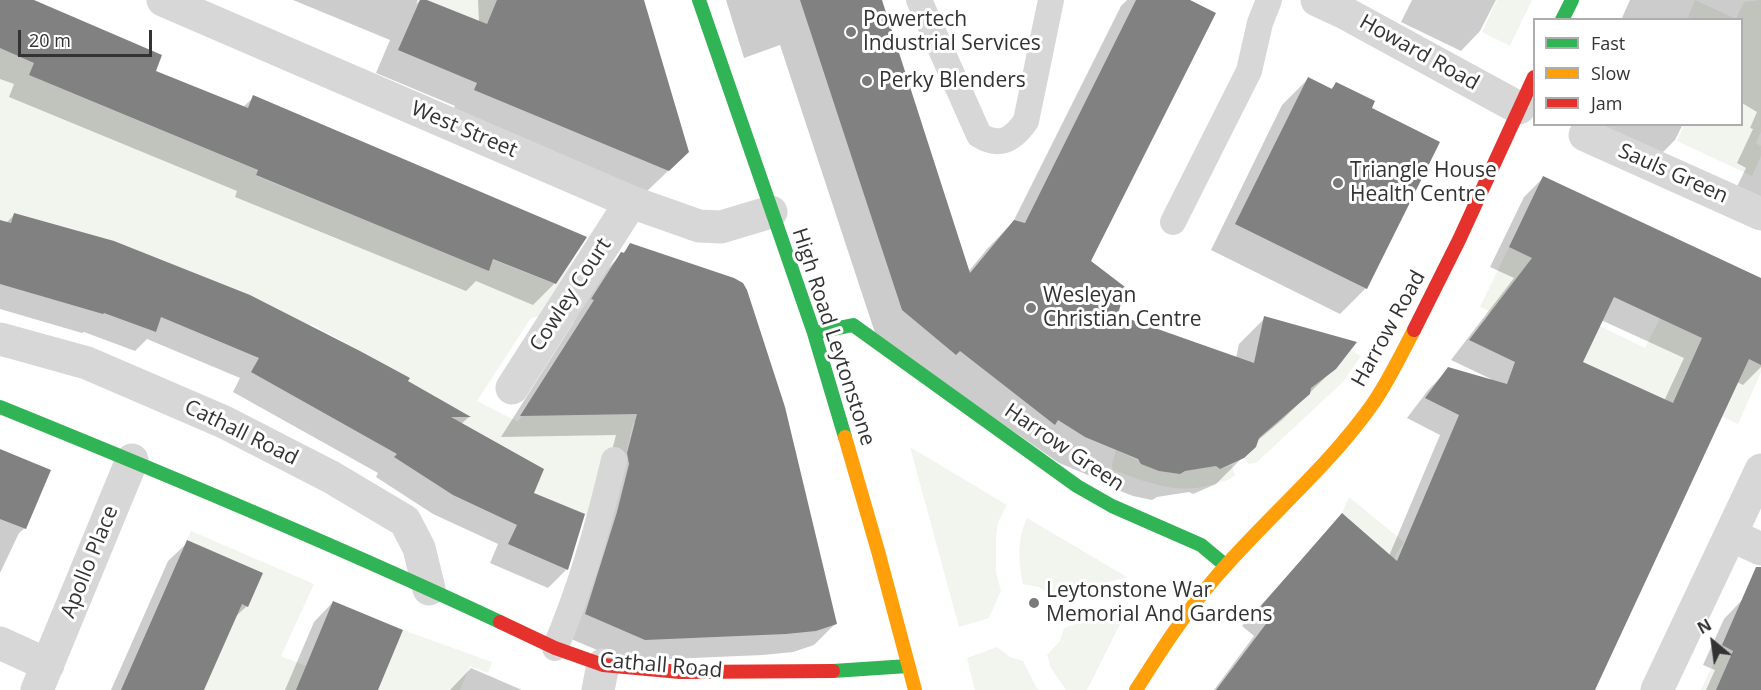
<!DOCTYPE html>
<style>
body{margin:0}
#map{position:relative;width:1761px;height:690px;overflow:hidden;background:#fff;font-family:"Open Sans",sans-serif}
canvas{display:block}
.legend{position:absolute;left:1533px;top:18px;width:210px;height:108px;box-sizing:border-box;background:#fff;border:2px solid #adadad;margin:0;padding:8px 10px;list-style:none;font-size:18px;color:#333}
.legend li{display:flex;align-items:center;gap:12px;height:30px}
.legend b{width:30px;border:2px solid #adadad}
.north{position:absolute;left:1683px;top:612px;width:60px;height:60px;-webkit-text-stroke:4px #fff;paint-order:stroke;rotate:331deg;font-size:16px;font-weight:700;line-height:24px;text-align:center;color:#333}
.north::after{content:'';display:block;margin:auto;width:21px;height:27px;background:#333;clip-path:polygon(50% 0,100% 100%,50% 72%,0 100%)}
.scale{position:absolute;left:18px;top:30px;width:134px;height:27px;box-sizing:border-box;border:3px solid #333;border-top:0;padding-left:8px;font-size:18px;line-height:21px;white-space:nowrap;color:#333;-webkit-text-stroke:4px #fff;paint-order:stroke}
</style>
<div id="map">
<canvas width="1761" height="690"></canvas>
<ul class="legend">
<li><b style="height:8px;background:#30b455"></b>Fast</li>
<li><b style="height:8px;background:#ff9f0a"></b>Slow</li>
<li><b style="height:8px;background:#e5322d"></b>Jam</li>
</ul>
<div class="north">N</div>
<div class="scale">20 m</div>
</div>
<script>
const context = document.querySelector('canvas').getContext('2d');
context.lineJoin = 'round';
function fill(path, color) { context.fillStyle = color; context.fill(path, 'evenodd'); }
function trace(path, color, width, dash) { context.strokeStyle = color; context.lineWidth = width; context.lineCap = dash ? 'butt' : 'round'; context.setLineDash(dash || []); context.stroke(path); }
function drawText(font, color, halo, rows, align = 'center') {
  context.font = font + ' "Open Sans",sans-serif'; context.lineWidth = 6; context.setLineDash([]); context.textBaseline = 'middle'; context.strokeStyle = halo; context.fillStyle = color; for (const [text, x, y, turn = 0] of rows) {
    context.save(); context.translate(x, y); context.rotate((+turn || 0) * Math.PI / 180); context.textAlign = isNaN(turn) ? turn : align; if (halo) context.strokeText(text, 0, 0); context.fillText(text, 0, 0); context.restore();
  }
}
const green = new Path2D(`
 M427 0H497L466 71 479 21Z
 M1497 0H1532L1510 46 1482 32Z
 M1695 0 1736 19 1744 2 1761 0V132L1756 143 1761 146V156L1752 176 1677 141 1684 125 1742 124V20L1694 19 1688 17Z
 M0 48 34 63 29 75 257 170 256 176 489 270 493 260 555 284 576 232 585 236 545 315 531 318 477 401 518 422 529 402 633 358 681 424 633 423 626 454 606 452 591 517 534 493 543 468 431 406 437 397 408 381 409 378 311 324 310 326 14 213 11 223 0 220Z
 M1509 247 1613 297 1600 326 1645 348 1661 316 1761 365V372L1738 424 1676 396 1673 403 1432 690 1586 355 1480 307Z
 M1346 347 1361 356 1343 382 1256 463 1249 464 1244 458 1256 440 1277 420 1281 419 1310 394 1311 388 1332 370Z
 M910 447 1007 505 998 522 996 537V572L1001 591 989 618 959 627Z
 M1116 450 1159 471 1180 474 1185 471 1216 466 1220 469 1232 465 1235 475C1229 481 1221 482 1214 484 1178 496 1146 482 1113 470L1112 465Z
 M1349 497 1404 542 1396 554 1382 618 1378 544 1342 513Z
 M1027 518 1127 577 1054 597 1039 587 1023 584C1018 561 1017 539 1027 518Z
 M191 531 314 584 281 656 306 666 304 671 330 690H204L242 604 248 606 263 573 187 540Z
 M1129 606 1087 690H1066L1051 668 1047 655 1060 641 1064 628Z
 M403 630 492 662 488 673 470 666 460 690H378Z
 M1722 645 1733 651 1716 690H1701Z
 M997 647 1010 657 1023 661 1038 690H975L967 658Z`);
const shadow = new Path2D(`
 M0 0H29L154 71 243 107 254 97 555 283 533 305 476 281 466 291 235 197 237 191 9 97 14 84 0 79Z
 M293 0H418L416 4 420 0H423L479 23 478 0H642L688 152 645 193 452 113 455 106 376 73 390 40Z
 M726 0H880L968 272 988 248 1013 222 1121 6 1127 0H1187L1089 262 1117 316 1236 358 1239 344 1265 318 1335 368 1282 420 1256 442 1254 446 1216 484 1193 494 1189 492 1157 497 1152 500 1133 496 1115 489 1112 485 1059 463 876 336 780 45 744 58Z
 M1412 0H1496L1480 31 1461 51 1401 22Z
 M1630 0H1761V208L1733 195 1746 168 1737 163 1753 129 1750 128 1757 112 1742 103V20H1621Z
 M1308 79 1330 90 1336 84 1370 109 1366 288 1340 314 1211 250 1282 105Z
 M1581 124H1683L1675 140 1656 159Z
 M1543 178 1761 280V367L1743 385 1737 382 1592 690H1214L1254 636 1242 626 1342 515 1389 556 1440 435 1407 418 1429 389 1449 369 1490 381 1491 379 1451 360 1514 278 1490 267 1524 197ZM1601 320 1684 358 1664 401 1581 363Z
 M14 215 406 381 469 417 461 424 532 494 567 569 548 588 490 563 498 544 433 514 376 477 378 473 233 392 240 378 147 339 135 351 84 332 82 333 0 309V222L6 223Z
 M631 245 835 624 814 645 793 652 763 655 623 661 564 636 616 435 501 437 574 322 571 320 600 276Z
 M0 451 25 528 19 533 0 573Z
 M188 542 247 606 233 619 202 690H111L168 561Z
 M1743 599 1761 607V690H1706L1715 670 1703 665 1724 619Z
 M333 602 377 690H285L314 622Z
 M471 668 522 690H450Z`);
const building = new Path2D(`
 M0 0H34L162 55 156 71 248 108 253 95 587 237 556 284 493 259 489 271 256 175 258 170 29 75 34 63 0 48Z
 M420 0H427L487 24 497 0H644L689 152 669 171 474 90 477 83 398 50Z
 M800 0H882L970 273 1014 220 1025 223 1136 0H1190L1216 13 1091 261 1125 287 1118 315 1254 363 1264 316 1357 342 1336 369 1311 388 1310 394 1259 438 1256 447 1244 458 1220 469 1216 466 1185 471 1180 474 1159 471 1141 464 1138 459 1085 437 1058 420 1055 425 960 351 956 355 902 310Z
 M1308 77 1332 89 1336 82 1375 101 1372 108 1440 142 1367 289 1235 224Z
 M1543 176 1761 278V365L1749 359 1595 690H1216L1272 616 1261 606 1342 513 1397 561 1459 415 1425 398 1448 367 1507 384 1515 362 1469 340 1532 258 1509 247ZM1614 297 1702 338 1673 403 1583 362Z
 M14 213 114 241 250 295 360 351 410 378 408 381 471 417H451L544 469 534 493 585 514 568 570 508 544 517 525 453 495 394 457 397 454 251 372 259 358 161 317 156 332 104 313 103 314 0 284V220L11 223Z
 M630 243 734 278 743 283 747 290 785 407 837 624 816 631 786 634 645 640 585 614 617 512 629 464 627 453 637 414 520 416 594 300 591 299 621 252 624 253Z
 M0 449 51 470 26 529 0 519Z
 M187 540 263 573 248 607 242 604 204 690H121Z
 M1756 567H1761V690H1716L1733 651 1722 645Z
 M333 601 403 630 378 690H296Z`);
const lane = new Path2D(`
 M919 0 979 135C1000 148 1013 140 1026 121L1051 0
 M1173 222 1249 71 1260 23 1269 0
 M555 648C581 588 599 524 614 460`);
const street = new Path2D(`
 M163 0 631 202 699 226 721 227 771 212
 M1317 0 1345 13 1519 108
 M1585 135 1761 214
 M0 339 87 363 224 422 331 477 405 521 419 548 429 589
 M512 388 631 202
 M1731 535 1761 549
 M0 643 48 665
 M37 690 132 460
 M598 690 603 665
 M1657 690 1761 470`);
const fast = new Path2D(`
 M699 0 814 333 845 437
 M1562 20 1572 0
 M814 333 853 325 1077 486 1112 506 1201 545 1225 565
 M0 407C168 475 336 545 500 622
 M833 671 908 666`);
const slow = new Path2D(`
 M845 437 878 551 915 690
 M1136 690C1160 652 1185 613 1215 578 1266 518 1329 467 1374 402 1389 380 1401 355 1414 330`);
const jam = new Path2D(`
 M1414 330 1459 240 1534 77
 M500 622 555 648 603 665 680 672 833 671`);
const markers = [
 [851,32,6,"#7a7a7a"],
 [867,81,6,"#7a7a7a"],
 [1338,183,6,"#7a7a7a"],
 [1031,308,6,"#7a7a7a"],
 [1034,603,6,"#7a7a7a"]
];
const poiNames = [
 ["Powertech",863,20],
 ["Industrial Services",863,44],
 ["Perky Blenders",879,81],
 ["Triangle House",1350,171],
 ["Health Centre",1350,195],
 ["Wesleyan",1043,296],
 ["Christian Centre",1043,320],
 ["Leytonstone War",1046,591],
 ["Memorial And Gardens",1046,615]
];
const streetNames = [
 ["Howard Road",1419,53,29],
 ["West Street",464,130,23],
 ["Sauls Green",1673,174,24],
 ["Cowley Court",571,295,-57],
 ["Harrow Road",1389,329,-61],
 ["High Road Leytonstone",833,337,72],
 ["Cathall Road",241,433,26],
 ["Harrow Green",1064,448,34],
 ["Apollo Place",90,562,-68],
 ["Cathall Road",661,666,5]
];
fill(green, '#f1f5ed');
fill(shadow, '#0003');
fill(building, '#818181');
trace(lane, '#d7d7d7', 26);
trace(street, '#d7d7d7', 33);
trace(fast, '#30b455', 14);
trace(slow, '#ff9f0a', 14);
trace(jam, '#e5322d', 14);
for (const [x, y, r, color] of markers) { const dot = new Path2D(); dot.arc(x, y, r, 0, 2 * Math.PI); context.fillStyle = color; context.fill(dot); trace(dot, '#fff', 2); }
drawText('21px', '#333', '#fff', poiNames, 'left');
drawText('21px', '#333', '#fff', streetNames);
</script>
